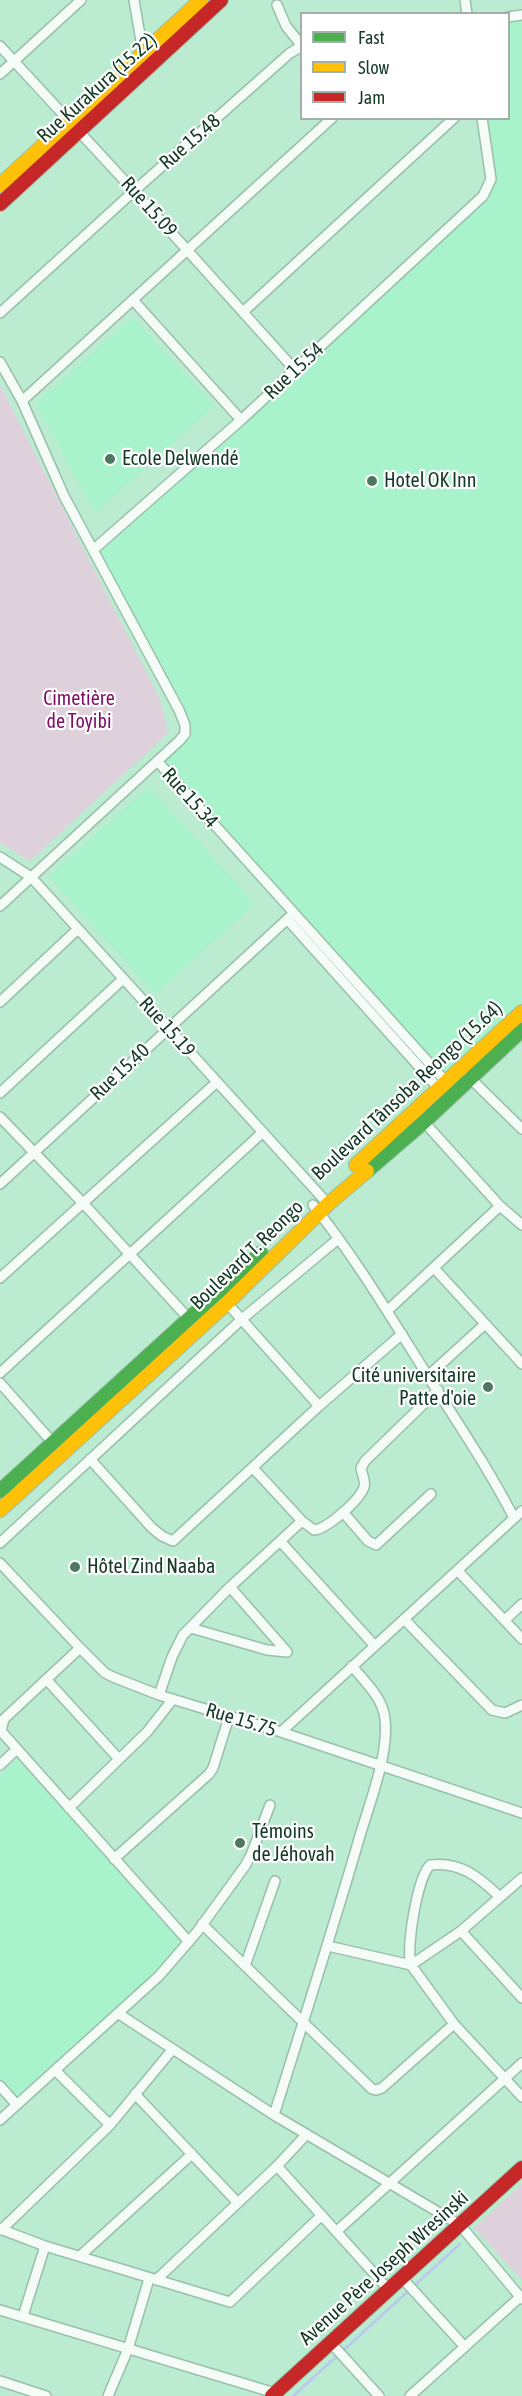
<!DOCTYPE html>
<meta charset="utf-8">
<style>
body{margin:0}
#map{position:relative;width:522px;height:2396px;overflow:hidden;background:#bbebd1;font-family:"Asap Condensed",sans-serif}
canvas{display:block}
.legend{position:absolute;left:300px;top:12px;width:210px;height:108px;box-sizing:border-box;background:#fff;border:2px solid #a1b0a9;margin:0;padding:8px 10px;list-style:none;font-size:18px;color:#143927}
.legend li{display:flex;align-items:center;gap:12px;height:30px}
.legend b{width:30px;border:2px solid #a1b0a9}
</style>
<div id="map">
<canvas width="522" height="2396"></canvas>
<ul class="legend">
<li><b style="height:8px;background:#4caf50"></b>Fast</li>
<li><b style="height:8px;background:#ffc107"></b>Slow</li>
<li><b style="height:8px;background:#c62828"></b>Jam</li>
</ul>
</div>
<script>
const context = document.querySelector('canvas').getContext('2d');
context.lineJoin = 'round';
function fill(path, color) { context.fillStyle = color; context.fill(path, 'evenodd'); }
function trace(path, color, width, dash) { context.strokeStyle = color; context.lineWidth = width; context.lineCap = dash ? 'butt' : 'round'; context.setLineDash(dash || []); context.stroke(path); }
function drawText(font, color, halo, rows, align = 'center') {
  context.font = font + ' "Asap Condensed",sans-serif'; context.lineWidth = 4.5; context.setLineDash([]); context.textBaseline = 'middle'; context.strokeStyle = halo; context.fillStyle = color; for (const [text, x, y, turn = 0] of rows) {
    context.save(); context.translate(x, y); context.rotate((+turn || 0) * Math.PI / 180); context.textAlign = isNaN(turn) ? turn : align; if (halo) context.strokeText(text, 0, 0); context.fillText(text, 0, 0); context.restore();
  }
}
const built = new Path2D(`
 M522 13V1012L446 1082 158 762 179 741 185 725 93 550 195 461 489 186 481 119 508 118 509 15Z
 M133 317 214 406 95 513 36 404Z
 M149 787 255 904 155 994 49 876Z
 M17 1759 184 1945 116 2016 17 2096 0 2077V1775Z`);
const green = new Path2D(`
 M0 385 160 699 168 733 30 861 0 843Z
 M522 2184V2280L474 2228Z`);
const stream = new Path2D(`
 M293 2396 460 2244`);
const street = new Path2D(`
 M134 0 143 53
 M465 0 467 14
 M277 5 286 26 302 46
 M508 17 522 15
 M0 46 134 191 295 370
 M0 74 81 0
 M133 300 241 420
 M243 312 454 118
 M0 313 134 191 290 53 302 46
 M0 362 22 401 64 496 179 710 185 725V734L179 741 0 906
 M22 401 332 118
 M93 550 241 420 483 196 491 179 482 118
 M158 762 448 1084
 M0 857 31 877 328 1204
 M287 919 440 1090
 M0 1002 78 929
 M468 1076 522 1129
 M0 1093 123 979
 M0 1117 83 1203 189 1319
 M424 1122 500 1206 522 1225
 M0 1184 294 913
 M313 1205C355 1257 390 1316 426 1373 456 1421 488 1467 514 1518
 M434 1268 522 1364
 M0 1278 217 1082
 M227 1303 319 1406
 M387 1311 500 1206
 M0 1373 263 1132
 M428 1376 485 1324
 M0 1383 53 1443
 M90 1459 152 1528 162 1536 173 1541 319 1406 402 1334
 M253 1468 302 1521 314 1530C327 1529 360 1500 364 1487 366 1480 362 1475 361 1468L365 1461 438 1390
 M343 1512 368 1541 376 1545 431 1494
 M280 1541 375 1646
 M0 1543 242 1319 338 1239
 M0 1563 80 1648 105 1673 113 1677 159 1695 281 1732 522 1813
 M458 1571 522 1639
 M230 1587 287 1652
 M404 1619 492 1710 505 1713 522 1705
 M505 1620 522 1604
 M191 1628 267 1650 287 1652
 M80 1648 4 1719 1 1731 189 1942
 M46 1679 119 1759
 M159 1695 172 1657 183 1635 230 1587 302 1521
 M281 1732 522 1511
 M0 1765 17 1749
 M69 1808 147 1732 173 1699
 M114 1859 209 1774 213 1768 229 1717
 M500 1897C479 1877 460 1861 430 1865 417 1879 406 1947 411 1965L461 1931 522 1878
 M202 1924 372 2089 376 2090 382 2088 454 2024
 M461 1931 522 1998
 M328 1946 411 1965 454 2024 522 2097
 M245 1966 275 1881
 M119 2014 274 2115 460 2225 522 2299
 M56 2071 110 2125
 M0 2086 17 2105
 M135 2094 237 2202
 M274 2115C303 2023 332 1932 359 1839 369 1804 389 1756 385 1719 383 1698 365 1682 352 1666
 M0 2120 159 1976 197 1932 245 1866 251 1855 270 1805
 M277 2166 389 2290
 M0 2229 45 2246 230 2302 322 2215
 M1 2230 110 2125 172 2050
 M337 2231 522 2063
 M80 2256 192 2154
 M402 2278 464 2346
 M156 2280 277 2166 306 2135
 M0 2310 275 2393
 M23 2316 45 2246
 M331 2343 379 2396
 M0 2381 46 2396
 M108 2396 128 2349 149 2279
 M410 2396 520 2297`);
const fast = new Path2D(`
 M367 1171 424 1122 522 1030
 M0 1491 261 1253`);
const slow = new Path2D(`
 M0 185 201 0
 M356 1165 522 1012
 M0 1510 227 1303 328 1204 367 1171`);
const jam = new Path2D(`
 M0 204 221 0
 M272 2396 522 2168`);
const markers = [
 [110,459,6,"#4e7762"],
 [372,481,6,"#4e7762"],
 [488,1387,6,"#4e7762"],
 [75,1567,6,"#4e7762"],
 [240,1843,6,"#4e7762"]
];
const streetNames = [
 ["Rue Kurakura (15.22)",97,88,-42],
 ["Rue 15.48",190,142,-41],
 ["Rue 15.09",149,207,48],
 ["Rue 15.54",294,371,-43],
 ["Rue 15.34",190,798,48],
 ["Rue 15.19",167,1027,48],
 ["Rue 15.40",120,1072,-43],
 ["Boulevard Tânsoba Reongo (15.64)",407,1091,-43],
 ["Boulevard T. Reongo",247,1255,-44],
 ["Rue 15.75",241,1720,17],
 ["Avenue Père Joseph Wresinski",384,2268,-42]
];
const poiNames = [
 ["Ecole Delwendé",122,459],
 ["Hotel OK Inn",384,481],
 ["Cité universitaire",476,1376,"right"],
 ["Patte d'oie",476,1399,"right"],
 ["Hôtel Zind Naaba",87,1567],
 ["Témoins",252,1832],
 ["de Jéhovah",252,1855]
];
const parkNames = [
 ["Cimetière",79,699],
 ["de Toyibi",79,722]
];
fill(built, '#a8f3cb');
fill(green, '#dfd1dc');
trace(stream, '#b8cbec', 3);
trace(street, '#99bfab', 12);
trace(fast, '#99bfab', 16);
trace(slow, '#99bfab', 16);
trace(jam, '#99bfab', 16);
trace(street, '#f5fcf8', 9);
trace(fast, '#4caf50', 14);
trace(slow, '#ffc107', 14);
trace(jam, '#c62828', 14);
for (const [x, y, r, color] of markers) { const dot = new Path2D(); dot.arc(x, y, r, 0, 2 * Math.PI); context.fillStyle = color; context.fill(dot); trace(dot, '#fff', 2); }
drawText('20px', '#143927', '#fff', streetNames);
drawText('20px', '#143927', '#fff', poiNames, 'left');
drawText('20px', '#7f0e66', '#fff', parkNames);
</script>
